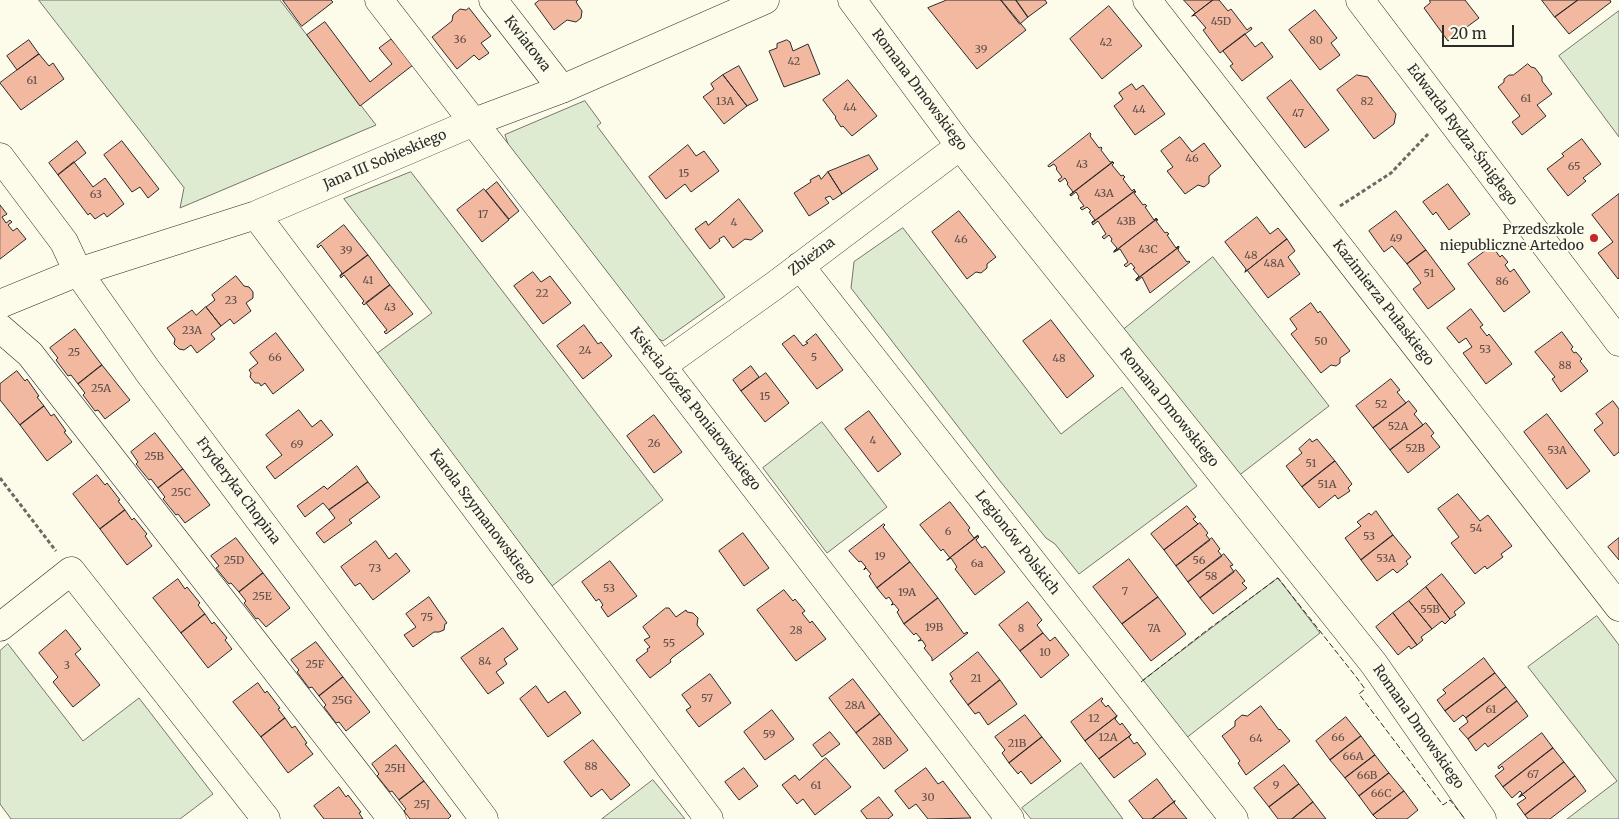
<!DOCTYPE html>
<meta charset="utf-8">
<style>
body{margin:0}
#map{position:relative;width:1619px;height:819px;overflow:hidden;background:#fdfbea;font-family:Merriweather,serif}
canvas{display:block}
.scale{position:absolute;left:1442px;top:25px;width:72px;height:22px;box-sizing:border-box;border:2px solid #2b2b2b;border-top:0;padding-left:6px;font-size:15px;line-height:18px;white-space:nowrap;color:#2b2b2b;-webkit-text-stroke:4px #fdfbea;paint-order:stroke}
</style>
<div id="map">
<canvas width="1619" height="819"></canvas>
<div class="scale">20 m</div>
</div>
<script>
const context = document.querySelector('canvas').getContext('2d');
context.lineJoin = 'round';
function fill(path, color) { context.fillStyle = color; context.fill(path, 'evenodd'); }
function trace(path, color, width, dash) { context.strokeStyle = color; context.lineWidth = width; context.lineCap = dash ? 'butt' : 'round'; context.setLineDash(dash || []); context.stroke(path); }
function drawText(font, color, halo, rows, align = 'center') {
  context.font = font + ' Merriweather,serif'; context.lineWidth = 4; context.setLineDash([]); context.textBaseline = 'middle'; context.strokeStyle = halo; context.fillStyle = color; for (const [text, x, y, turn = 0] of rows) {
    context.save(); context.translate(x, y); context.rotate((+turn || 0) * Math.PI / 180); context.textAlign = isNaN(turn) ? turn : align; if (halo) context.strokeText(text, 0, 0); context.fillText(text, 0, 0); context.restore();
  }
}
const green = new Path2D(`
 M39 0H280L376 125 180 208 184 188Z
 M1619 11V137L1559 56Z
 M585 101 601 123 597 126 725 297 663 341 652 336 510 150 505 135Z
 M411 172 663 500 552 586 376 354 432 313 344 199Z
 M903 228 1061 434 1122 387 1197 486 1079 574 1055 544 1046 538 1000 481 851 288 854 262Z
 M1213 257 1329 406 1237 477 1123 330Z
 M822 422 887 507 827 553 763 468Z
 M1278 578 1320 633 1185 739 1141 682Z
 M1597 616 1619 645V819H1567L1617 781 1528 667Z
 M8 644 83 741 139 698 213 794 180 819H11L0 804V651Z
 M1081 763 1123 819H1031L1022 808Z
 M653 780 685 819H602Z`);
const building = new Path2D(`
 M283 0H331L333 2 302 26Z
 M540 0H578L576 2 582 11 581 18 576 22 567 20 554 30 535 4Z
 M947 0H1001L1026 30 977 69 928 8Z
 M1001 0H1016L1028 17 1020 24Z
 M1016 0H1045L1047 3 1028 17Z
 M1184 0H1213L1192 16 1195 13Z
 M1213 0H1219L1228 11 1231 9 1247 30 1251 27 1252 29 1220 53 1203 30 1206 28 1195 15 1192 16Z
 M1430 0H1465L1479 18 1448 41 1424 8 1430 3Z
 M1542 0H1578L1555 17Z
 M1578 0H1610L1611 2 1569 34 1555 17Z
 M1109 6 1142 46 1102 79 1070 39Z
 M469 8 491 36 481 43 489 53 479 60 474 55 457 69 432 37 452 21 453 15 460 9 466 10Z
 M1315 10 1337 38 1331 43 1340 55 1320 70 1289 30Z
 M325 22 370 82 392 64 379 48 391 39 413 65 360 106 307 35Z
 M1245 34 1255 47 1262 42 1273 57 1242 81 1230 66 1233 64 1223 51Z
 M29 40 39 54 17 70 7 56Z
 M787 40 790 42 793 51 808 44 820 74 784 87 769 51 777 48V44Z
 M39 54 49 66 53 63 64 79 21 110 0 83Z
 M1528 64 1531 67 1535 68 1542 77V81L1552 94 1537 105 1546 116 1522 135 1512 122 1520 116 1498 87 1504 82V79L1509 75H1513Z
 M739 66 758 100 747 106 723 75Z
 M723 75 747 106 724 124 703 97 714 89 711 84Z
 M1357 75 1368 77 1396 114 1394 124 1374 139 1337 90Z
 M848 80 877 116 852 136 843 126 841 127 835 118 836 117 823 100Z
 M1291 80 1329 130 1305 148 1267 98Z
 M1132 84 1136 90 1143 85 1165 114 1135 135 1114 106 1123 99 1119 93Z
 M1090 133 1091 134 1090 136 1099 148 1101 147 1102 148 1101 150 1110 162H1113L1070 195 1073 192 1067 184 1068 183 1065 178 1060 182 1058 180 1062 177 1056 169 1057 168 1054 164 1049 167 1048 166Z
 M1180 137 1192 152 1204 143 1221 166 1209 176V183L1204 187 1198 185 1185 194 1167 171 1173 167 1161 151Z
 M1582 139 1601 164 1583 178 1586 181 1568 196 1547 169 1564 156 1562 154Z
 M77 141 86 153 58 175 49 163Z
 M122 141 159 189 148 198 140 187 132 192 104 155Z
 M688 145 696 156 704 151 719 171 691 192 685 184 666 199 649 177Z
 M869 155 878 169 842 194 828 172Z
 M74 162 93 187 105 178 124 204 107 217 104 213 95 219 90 213 88 215 58 175Z
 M1113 162 1114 163 1112 165 1121 176 1123 175 1125 177 1123 179 1132 191 1134 189 1135 191 1092 223V222L1095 220 1089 212 1091 211 1087 207 1082 210 1080 208 1084 206 1078 198 1079 197 1076 192 1071 196 1070 195Z
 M828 172 842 194 833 200 830 196 825 198 829 203 809 216 794 193 811 182 810 180 819 175 821 179Z
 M497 182 519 211 509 219 486 191Z
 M1448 184 1470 214 1449 230 1436 212 1433 215 1423 202Z
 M484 189 509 220 482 242 457 210Z
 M1135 191 1136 192 1134 193 1143 205 1145 204 1147 206 1145 207 1154 220 1156 218 1157 219 1114 252V251L1117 248 1111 241 1112 239 1109 235 1104 239 1102 237 1106 234 1098 221 1093 225 1092 223Z
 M1619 194V278L1618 279 1598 253 1613 242 1592 215Z
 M739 199 763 231 751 240 745 239 733 248 724 236 719 239 720 241 710 249 695 229 706 221 708 225Z
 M0 205 7 214 2 217 6 223 10 220 12 222 8 225 13 231 17 228 26 239 0 259Z
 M959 211 996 257 987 264V268L981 273 976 272 967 279 932 232Z
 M1396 211 1426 250 1407 264 1392 246 1384 252 1369 231Z
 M1257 217 1270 234 1278 228 1287 239 1245 272 1246 269 1225 242Z
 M1157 219 1158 220 1156 221 1165 233 1167 232 1169 234 1167 235 1176 248 1178 246 1179 247 1136 280V279L1139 276 1133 269 1135 268 1131 263 1126 267 1124 265 1128 262 1120 249 1114 252Z
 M344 225 368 255 340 276 342 273 321 245 318 248 317 246Z
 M1287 239 1295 251 1288 257 1300 274 1268 298 1247 270 1245 272Z
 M1492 246 1500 257 1502 255 1508 262 1505 265 1510 272 1514 269 1530 292 1504 312 1468 264Z
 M1179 247 1178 250 1187 262 1189 261 1190 262 1150 293 1142 277 1137 281 1136 280Z
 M1426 250 1455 289 1428 309 1413 289 1421 283 1407 264Z
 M368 255 390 285 364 305 362 303 364 301 344 275 341 278 340 276Z
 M533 272 541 282 550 276 571 303 543 324 514 286Z
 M236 276 244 286 249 287 253 292V298L246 303 251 311 234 324 230 319 221 326 206 307 215 300 212 295Z
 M390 285 413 314 386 334 384 332 387 330 366 303Z
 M1311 303 1318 313 1320 311 1350 351 1340 358V363L1336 366 1331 365 1321 373 1291 334 1297 329 1290 319Z
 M206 307 221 326 211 334 215 339 197 353 191 345 184 350 179 349 174 344 175 339 167 328 192 310 196 315Z
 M1471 309 1483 325 1480 327 1487 336 1489 334 1512 364 1486 384 1463 353 1472 347 1466 338 1459 343 1447 328Z
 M1051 320 1094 376 1067 398 1023 341Z
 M584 325 598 344 601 342 612 356 583 379 557 346Z
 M75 329 102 365 78 384 71 375 68 376 56 360 58 358 50 348Z
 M1562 332 1573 347 1571 349 1574 353 1576 352 1582 359 1580 361 1588 371 1561 392 1552 379 1555 377 1535 352Z
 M276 333 304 370 273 394 265 383 261 386 259 383H255L250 377 251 373 249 370 258 363 250 353Z
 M816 334 843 370 817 389 782 344 794 335 803 346 808 343 806 342Z
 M102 365 130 400 105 419 98 410 95 411 83 395 85 393 78 384Z
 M751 366 759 377 741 391 733 380Z
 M17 371 25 381 27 379 39 396 37 397 44 406 20 425 0 400V384Z
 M766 373 789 403 765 422 741 391Z
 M1391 379 1400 390 1397 392 1406 403 1373 428 1356 406Z
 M1409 401 1417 411 1414 414 1423 425 1390 450 1373 428Z
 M1613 401 1619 409V452L1614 456 1594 430 1603 423 1596 414Z
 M44 406 51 416 54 414 66 431 64 432 72 442 47 461 20 425Z
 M299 410 312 427 321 420 333 435 275 479 266 467 282 455 266 435Z
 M869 411 901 454 878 472 845 429Z
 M1547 414 1590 471 1567 489 1524 432Z
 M654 415 682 452 654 473 627 436Z
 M1426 423 1434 433 1431 436 1440 447 1408 473 1390 450Z
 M155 433 183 469 158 488 151 479 149 480 136 464 138 462 131 452Z
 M1310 439 1312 442 1317 439 1335 461 1302 487 1286 466 1302 453 1299 449Z
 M1335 461 1352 484 1348 488 1350 491 1338 499 1335 495 1319 508 1302 487Z
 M357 466 368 482 329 510 323 503 305 517 297 506 324 486 327 489Z
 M183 469 210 505 185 523 178 514 176 515 163 499 165 497 158 488Z
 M97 475 105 485 107 483 120 500 118 501 125 510 100 529 73 494Z
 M368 482 380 497 349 520 352 523 324 543 316 533 335 518 329 510Z
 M1458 494 1480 521 1488 515 1512 546 1501 554 1503 557 1487 569 1485 566 1475 574 1451 543 1459 537 1438 509Z
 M950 502 970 528 968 530 974 538 978 535V536L947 560 950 558 943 549 941 551 920 525Z
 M1187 506 1196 517 1193 519 1198 524 1164 550 1151 534Z
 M125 510 132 520 134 518 147 534 145 536 152 546 127 565 100 529Z
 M1376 511 1393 535 1361 560 1345 538 1361 526 1357 522 1369 513 1371 515Z
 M1200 523 1208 533 1206 535 1210 540 1176 566 1164 550Z
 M884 524 885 525 883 527 910 562 877 588 869 576 871 574 866 568 864 570V569L866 567 861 561 859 562 849 551Z
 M743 533 769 568 744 586 719 551Z
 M1393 535 1411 557 1406 561 1408 564 1397 573 1393 569 1377 581 1361 560Z
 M978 536 979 537 976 540 982 548 985 546 1005 572 975 595 955 569 957 567 951 558 947 560Z
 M236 538 263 573 239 592 231 583 229 584 216 568 219 566 211 556Z
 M1212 538 1220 549 1218 551 1222 556 1188 582 1176 566Z
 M1619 538V560L1608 547Z
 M376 541 389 559 396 553 410 571 373 600 360 583 355 586 341 567Z
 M1224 554 1233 565 1230 566 1234 572 1200 598 1188 582Z
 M1129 559 1158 597 1122 624 1093 587Z
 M610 561 637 596 608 617 601 607 603 605 599 599 596 601 582 582Z
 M910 562 938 598 904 624 897 612 899 610 894 604 891 605 893 603 889 597 886 599 877 588Z
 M1236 570 1245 581 1242 583 1247 588 1213 614 1200 598Z
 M263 573 290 608 266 627 258 618 256 619 244 603 246 601 239 592Z
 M1442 574 1465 603 1454 612 1456 615 1450 619 1426 587Z
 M178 579 185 589 187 587 200 603 198 605 205 614 181 633 153 598Z
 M1426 587 1450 619 1445 624 1442 621 1432 629 1409 601Z
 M784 590 793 601 795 599 805 611 802 613 810 623 812 621 826 639 796 661 757 610Z
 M429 597 447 623 445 624 444 630 439 632H434L413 647 404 635 416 627 406 614Z
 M1158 597 1186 634 1151 661 1122 624Z
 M938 598 964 634 967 632 968 633 932 661V658L924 648 926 646 922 640 918 641 921 639 916 633 914 635 904 624Z
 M1409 601 1432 629 1421 637 1423 640 1417 645 1393 613Z
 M1028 602 1042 620 1037 625 1043 633 1020 651 999 625Z
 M666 608H669L676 617 686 610 687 612 693 613 698 618 697 625 704 634 673 657 670 660 671 662 650 678 636 660 648 651 647 649 650 647 644 640 650 637 643 627Z
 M1393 613 1417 645 1411 649 1409 646 1398 655 1376 627Z
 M205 614 212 624 214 622 227 638 225 640 232 649 208 668 181 633Z
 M503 628 518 649 504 659 507 664 496 672 504 683 488 694 461 658Z
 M66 630 81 649 75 654 100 685 73 707 53 682 58 677 39 653Z
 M1043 633 1050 641 1055 637 1069 655 1041 678 1020 651Z
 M316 642 343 677 319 696 312 687 309 688 297 672 299 670 291 660Z
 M978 652 1000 680 968 705 950 681 953 679 950 674Z
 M1484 658 1495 673 1445 711 1437 700 1446 693 1443 690Z
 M1495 673 1506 687 1466 718 1463 715 1454 722 1445 711Z
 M710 674 731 703 699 727 686 710 691 707 682 695Z
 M343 677 370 712 346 731 339 722 336 723 324 707 326 705 319 696Z
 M853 679 880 714 856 733 829 698Z
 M1000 680 1017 704 988 725 979 712 975 714 968 705Z
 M258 683 265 693 267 691 280 708 278 709 285 718 261 737 233 702Z
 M536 686 548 703 565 691 581 713 548 737 520 699Z
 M1506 687 1517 701 1468 739 1459 729 1468 722 1466 718Z
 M1102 698 1103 699 1101 701 1106 707 1108 705 1117 716 1085 741 1071 722Z
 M1517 701 1528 716 1488 747 1485 743 1476 751 1468 739Z
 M1261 706 1279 730 1280 729 1290 741 1246 775 1238 763 1240 761 1222 736 1235 726V721L1242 715 1247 716Z
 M772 710 794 739 765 760 744 732Z
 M880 714 908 750 884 769 856 733Z
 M1025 715 1042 737 1009 763 1002 753 1005 750 995 737Z
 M1117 716 1115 719 1120 725 1122 723 1131 735 1099 759 1085 741Z
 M1346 717 1361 736 1330 760 1316 741Z
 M285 718 292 728 295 726 307 743 305 744 313 754 288 773 261 737Z
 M830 732 840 744 822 757 813 745Z
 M1542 733 1553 748 1503 787 1495 776 1504 769 1502 766 1499 769 1498 767Z
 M1131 735 1129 737 1134 744 1137 742 1146 754 1114 778 1099 759Z
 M1361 736 1375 755 1345 778 1330 760Z
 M1042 737 1061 761 1031 784 1021 771 1018 774 1009 763Z
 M593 740 630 785 611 800 602 789 591 797 564 762Z
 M396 745 424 781 399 800 392 791 390 792 377 776 379 774 372 764Z
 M1553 748 1564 762 1519 797 1522 793 1520 791 1512 798 1503 787Z
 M1375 755 1389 773 1359 796 1345 778Z
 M826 758 851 787 815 815 803 799 797 804 782 785 795 775 799 780Z
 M1564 762 1575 776 1525 815 1517 804 1526 798 1523 795 1519 797Z
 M1284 765 1299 784 1269 807 1254 788Z
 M744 768 758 786 739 800 725 782Z
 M926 768 938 784 943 781 971 818 928 819 916 804 909 809 895 791Z
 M1389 773 1404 791 1373 815 1359 796Z
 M1575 776 1586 791 1550 819H1528L1525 815Z
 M1157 779 1174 802 1175 801 1152 819H1143L1129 801Z
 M424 781 451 816 448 819H410L404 811 406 809 399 800Z
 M1299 784 1313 802 1292 819H1278L1269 807Z
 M339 787 346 797 348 795 361 812 359 813 363 819H324L314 806Z
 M1404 791 1418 810 1407 819H1377L1373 815Z
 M879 797 893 815 888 819H867L861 811Z
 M1175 801 1174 803 1187 819H1152Z
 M1313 802 1326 819H1292Z`);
const path = new Path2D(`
 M1340 206 1391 173 1429 133
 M0 478 56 551`);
const minor = new Path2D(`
 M379 0 662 366 1010 819
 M493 0 562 89
 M852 0 960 146 1374 664 1482 819
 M1147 0 1619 607
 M1360 0 1619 342
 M0 157 64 242 78 272 147 370 484 819
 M256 215 709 819
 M800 266 1234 819
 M0 304 78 272 256 215 474 122 562 89 765 0
 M0 328 30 354 392 819
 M662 366 774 286 960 146
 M0 627 71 571 266 819`);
const fence = new Path2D(`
 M1141 682 1206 631 1278 578 1357 678 1365 689 1359 694 1443 805 1450 800 1465 819`);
const markers = [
 [1594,238,5,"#c62828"]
];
const numberNames = [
 ["45D",1221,22],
 ["36",460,40],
 ["80",1316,41],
 ["42",1106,43],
 ["39",981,50],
 ["42",794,62],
 ["61",32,81],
 ["61",1526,99],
 ["13A",725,102],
 ["82",1367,102],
 ["44",850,108],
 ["44",1139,110],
 ["47",1298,114],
 ["46",1192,159],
 ["43",1082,165],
 ["65",1574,167],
 ["15",684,174],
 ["43A",1104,194],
 ["63",96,195],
 ["17",483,215],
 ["43B",1126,222],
 ["4",734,223],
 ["49",1396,239],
 ["46",961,240],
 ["43C",1148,250],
 ["39",346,251],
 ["48",1251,256],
 ["48A",1274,264],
 ["51",1429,274],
 ["41",368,281],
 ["86",1502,282],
 ["22",542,294],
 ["23",231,301],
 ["43",390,308],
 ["23A",192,331],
 ["50",1321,342],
 ["53",1485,350],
 ["24",585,351],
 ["25",74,353],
 ["66",275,358],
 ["5",814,358],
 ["48",1059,359],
 ["88",1565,366],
 ["25A",101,389],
 ["15",765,397],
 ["52",1381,405],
 ["52A",1398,427],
 ["4",873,441],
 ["26",654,444],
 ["69",297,445],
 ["52B",1415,449],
 ["53A",1557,451],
 ["25B",154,457],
 ["51",1311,464],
 ["51A",1327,485],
 ["25C",181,493],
 ["54",1476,529],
 ["6",948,532],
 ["53",1369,537],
 ["19",880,557],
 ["53A",1386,559],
 ["25D",234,561],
 ["56",1199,561],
 ["6a",977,564],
 ["73",375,569],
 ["58",1211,577],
 ["53",609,589],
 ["7",1125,592],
 ["19A",907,593],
 ["25E",262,597],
 ["55B",1430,610],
 ["75",427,618],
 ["19B",934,628],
 ["8",1021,629],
 ["7A",1154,629],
 ["28",796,631],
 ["55",669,644],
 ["10",1045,653],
 ["84",485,662],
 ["25F",315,665],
 ["3",67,666],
 ["21",976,679],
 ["57",707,699],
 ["25G",342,701],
 ["28A",855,706],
 ["61",1491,710],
 ["12",1094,719],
 ["59",769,735],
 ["12A",1108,738],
 ["66",1338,738],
 ["64",1256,739],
 ["28B",882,742],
 ["21B",1017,744],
 ["66A",1353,757],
 ["88",591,767],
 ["25H",395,769],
 ["67",1533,775],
 ["66B",1367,776],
 ["61",816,786],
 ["9",1276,786],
 ["66C",1381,794],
 ["30",928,798],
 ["25J",422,805]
];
const streetNames = [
 ["Kwiatowa",527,44,52],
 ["Romana Dmowskiego",919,90,53],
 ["Edwarda Rydza-Śmigłego",1462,135,53],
 ["Jana III Sobieskiego",385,160,-23],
 ["Zbieżna",812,257,-37],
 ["Kazimierza Pułaskiego",1383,303,52],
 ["Romana Dmowskiego",1169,408,51],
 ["Księcia Józefa Poniatowskiego",695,409,52],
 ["Fryderyka Chopina",238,491,53],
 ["Karola Szymanowskiego",482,517,53],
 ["Legionów Polskich",1017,543,52],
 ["Romana Dmowskiego",1418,727,55]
];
const poiNames = [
 ["Przedszkole",1584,230],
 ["niepubliczne Artedoo",1584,246]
];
fill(green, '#deebd1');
trace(green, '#74746e', 1);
fill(building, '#f2b8a0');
trace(building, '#2b2b2b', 1);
trace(minor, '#2b2b2b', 29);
trace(path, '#6a6964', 3, [4, 2.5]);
trace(minor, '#fdfbea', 28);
trace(fence, '#2b2b2b', 1, [6, 2.5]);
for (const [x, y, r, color] of markers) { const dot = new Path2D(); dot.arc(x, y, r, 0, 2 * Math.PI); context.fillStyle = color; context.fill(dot); trace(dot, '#fdfbea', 2); }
drawText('11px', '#5d4e48', null, numberNames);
drawText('14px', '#2b2b2b', '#fdfbea', streetNames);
drawText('14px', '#2b2b2b', '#fdfbea', poiNames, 'right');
</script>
